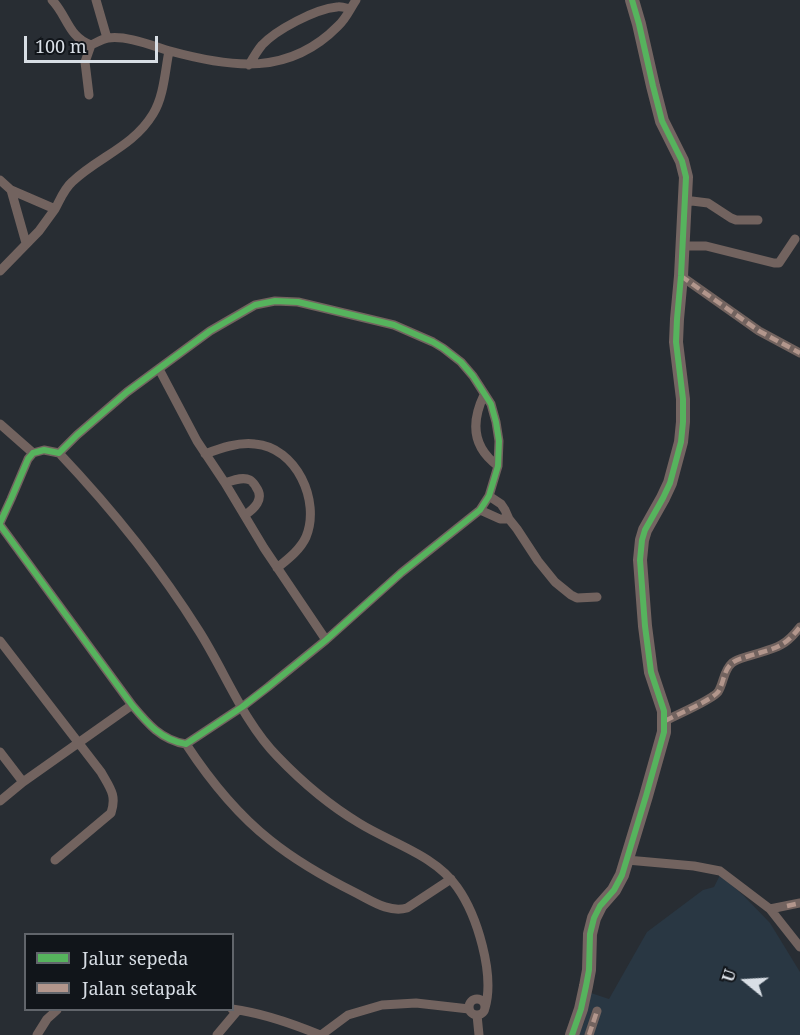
<!DOCTYPE html>
<style>
body{margin:0}
#map{position:relative;width:800px;height:1035px;overflow:hidden;background:#282d33;font-family:"Noto Serif",serif}
canvas{display:block}
.legend{position:absolute;left:24px;top:933px;width:210px;height:78px;box-sizing:border-box;background:#11151a;border:2px solid #61656b;margin:0;padding:8px 10px;list-style:none;font-size:18px;color:#d8dee5}
.legend li{display:flex;align-items:center;gap:12px;height:30px}
.legend b{width:30px;border:2px solid #61656b}
.north{position:absolute;left:716px;top:951px;width:60px;height:60px;-webkit-text-stroke:4px #11151a;paint-order:stroke;rotate:288deg;font-size:16px;font-weight:700;line-height:24px;text-align:center;color:#d8dee5}
.north::after{content:'';display:block;margin:auto;width:21px;height:27px;background:#d8dee5;clip-path:polygon(50% 0,100% 100%,50% 72%,0 100%)}
.scale{position:absolute;left:24px;top:36px;width:134px;height:27px;box-sizing:border-box;border:3px solid #d8dee5;border-top:0;padding-left:8px;font-size:18px;line-height:21px;white-space:nowrap;color:#d8dee5;-webkit-text-stroke:4px #11151a;paint-order:stroke}
</style>
<div id="map">
<canvas width="800" height="1035"></canvas>
<ul class="legend">
<li><b style="height:8px;background:#56b35d"></b>Jalur sepeda</li>
<li><b style="height:8px;background:#b2968c"></b>Jalan setapak</li>
</ul>
<div class="north">U</div>
<div class="scale">100 m</div>
</div>
<script>
const context = document.querySelector('canvas').getContext('2d');
context.lineJoin = 'round';
function fill(path, color) { context.fillStyle = color; context.fill(path, 'evenodd'); }
function trace(path, color, width, dash) { context.strokeStyle = color; context.lineWidth = width; context.lineCap = dash ? 'butt' : 'round'; context.setLineDash(dash || []); context.stroke(path); }
const built = new Path2D(`
 M720 875 743 895 770 923 800 972V1035H578L584 1023 591 993 609 999 647 932 703 890 714 887Z`);
const street = new Path2D(`
 M52 0C67 15 68 37 91 45 96 43 102 39 108 38 126 35 153 46 170 51 232 68 289 76 338 26 346 19 350 9 356 0
 M96 0 107 38
 M249 65C253 58 257 51 262 45 276 30 315 9 337 7 341 6 346 8 350 9
 M89 95 85 62 91 45
 M0 180 11 190 55 209 39 231 0 271
 M11 190 26 243
 M685 203 692 201 708 203 731 218 736 220H758
 M55 209C60 200 64 189 72 182 98 157 133 147 153 114 164 96 165 71 169 51
 M682 246H706L774 263H779L795 239
 M681 276 759 331 800 353
 M159 369 197 441 225 483 264 548 326 640
 M484 395C471 422 472 447 498 466
 M0 424 33 453
 M59 453C111 508 159 567 199 631 225 672 244 723 278 757 303 783 329 805 359 823 391 843 435 855 457 887 477 915 495 974 485 1008
 M205 454C221 448 238 442 255 444 296 447 321 501 306 537 300 550 288 559 277 568
 M225 483C232 481 242 476 250 480 251 480 256 486 256 487 265 499 254 509 245 515
 M489 496 501 504 505 510 509 519 517 529 538 561 555 582 571 595 577 598 597 597
 M480 510 500 519H509
 M0 523 11 499 28 459 33 453 44 450 59 453 77 435 127 392 210 331 255 305 275 301 298 302 394 325 433 342 443 348 461 362 473 376 491 404 496 422 499 441 498 466 489 496 480 510 401 573 326 640 268 687 242 707 186 744C161 740 147 723 132 705L0 525
 M0 641 101 772C110 788 117 795 111 813L55 860
 M665 721C676 715 712 700 718 692 724 683 723 671 732 663 737 659 743 658 749 656 774 648 783 649 800 627
 M186 744C209 779 237 814 270 840 296 861 326 878 356 893 372 901 389 913 407 908L451 879
 M0 752 23 782
 M0 801 23 782 132 705
 M627 860 694 866 720 871 770 909 800 903
 M770 909 800 947
 M469 1007a8 8 0 1 1 16 0a8 8 0 1 1-16 0Z
 M232 1009C263 1013 291 1023 320 1035
 M477 1015 479 1035
 M37 1035 47 1019 57 1010
 M217 1035 238 1010
 M321 1035 348 1015 382 1005 416 1003 469 1009
 M589 1035 597 1011`);
const secondary = new Path2D(`
 M572 1035 581 1009 586 986 589 970 590 934 594 918 600 906 614 890 622 875 646 796 664 732V711L651 672 645 626 640 560 642 540 645 530 663 498 670 483 681 442 683 422V399L676 342 677 319 681 276 686 177 682 161 662 121 653 86 639 24 632 0`);
const quiet = new Path2D(`
 M681 276 759 331 800 353
 M665 721C676 715 712 700 718 692 724 683 723 671 732 663 737 659 743 658 749 656 774 648 783 649 800 627
 M787 906 800 903
 M589 1035 597 1011`);
const cycleway = new Path2D(`
 M0 523 11 499 28 459 33 453 44 450 59 453 77 435 127 392 210 331 255 305 275 301 298 302 394 325 433 342 443 348 461 362 473 376 491 404 496 422 499 441 498 466 489 496 480 510 401 573 326 640 268 687 242 707 186 744C161 740 147 723 132 705L0 525
 M572 1035 581 1009 586 986 589 970 590 934 594 918 600 906 614 890 622 875 646 796 664 732V711L651 672 645 626 640 560 642 540 645 530 663 498 670 483 681 442 683 422V399L676 342 677 319 681 276 686 177 682 161 662 121 653 86 639 24 632 0`);
fill(built, '#293743');
trace(street, '#72635f', 9);
trace(secondary, '#746562', 14);
trace(quiet, '#b2968c', 4.5, [9, 4.5]);
trace(cycleway, '#56b35d', 6);
</script>
